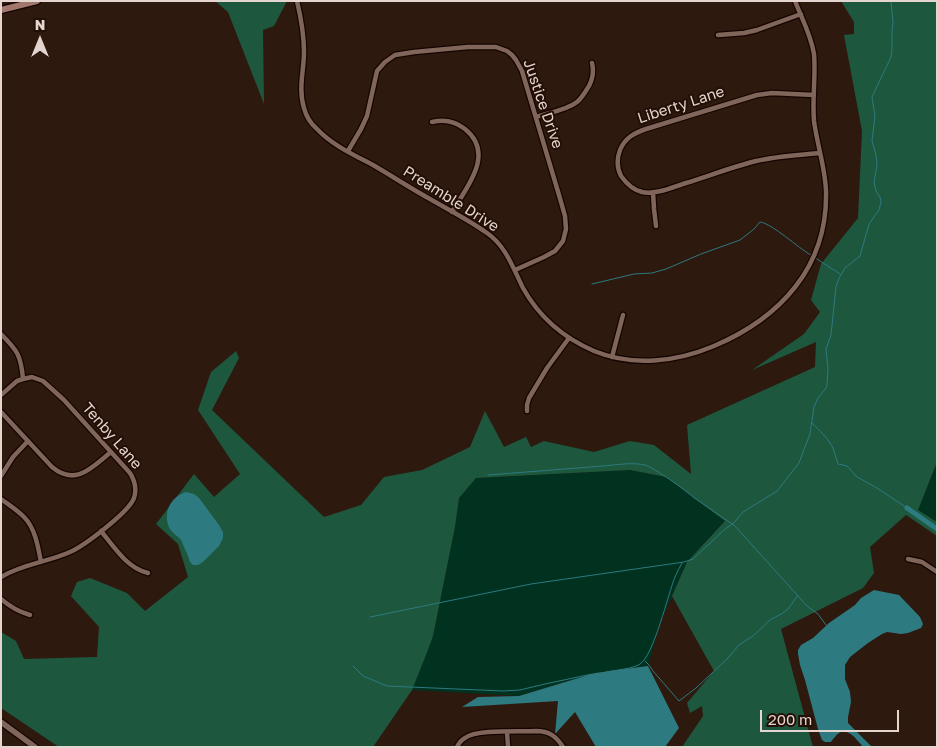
<!DOCTYPE html>
<style>
body{margin:0}
#map{position:relative;width:938px;height:748px;overflow:hidden;background:#2e190f;font-family:"Golos Text",sans-serif}
canvas{display:block}
.frame{position:absolute;inset:0;border:2px solid #e5d5cf;pointer-events:none}
.north{position:absolute;left:15px;top:15px;width:50px;height:50px;-webkit-text-stroke:4px #240f06;paint-order:stroke;rotate:0deg;font-size:14px;font-weight:700;line-height:20px;text-align:center;color:#e5d5cf}
.north::after{content:'';display:block;margin:auto;width:18px;height:22px;background:#e5d5cf;clip-path:polygon(50% 0,100% 100%,50% 72%,0 100%)}
.scale{position:absolute;left:760px;top:710px;width:139px;height:22px;box-sizing:border-box;border:2px solid #e5d5cf;border-top:0;padding-left:6px;font-size:15px;line-height:18px;white-space:nowrap;color:#e5d5cf;-webkit-text-stroke:4px #240f06;paint-order:stroke}
</style>
<div id="map">
<canvas width="938" height="748"></canvas>
<div class="frame"></div>
<div class="north">N</div>
<div class="scale">200 m</div>
</div>
<script>
const context = document.querySelector('canvas').getContext('2d');
context.lineJoin = 'round';
function fill(path, color) { context.fillStyle = color; context.fill(path, 'evenodd'); }
function trace(path, color, width, dash) { context.strokeStyle = color; context.lineWidth = width; context.lineCap = dash ? 'butt' : 'round'; context.setLineDash(dash || []); context.stroke(path); }
function drawText(font, color, halo, rows, align = 'center') {
  context.font = font + ' "Golos Text",sans-serif'; context.lineWidth = 4; context.setLineDash([]); context.textBaseline = 'middle'; context.strokeStyle = halo; context.fillStyle = color; for (const [text, x, y, turn = 0] of rows) {
    context.save(); context.translate(x, y); context.rotate((+turn || 0) * Math.PI / 180); context.textAlign = isNaN(turn) ? turn : align; if (halo) context.strokeText(text, 0, 0); context.fillText(text, 0, 0); context.restore();
  }
}
const green = new Path2D(`
 M937 462V522L918 510Z
 M630 470 666 477 725 521 687 562 660 623 648 666 595 673 519 696 412 690 433 636 455 527 459 498 476 478Z`);
const forest = new Path2D(`
 M215 1H287L274 26 263 30 264 104 228 12Z
 M841 1H937V462L918 510 937 522V536L906 515 870 547 874 573 863 588 781 629 813 747H682L703 716 702 706 690 713 687 703 714 671 672 596 687 562 725 521 666 477 630 470 476 478 459 498 455 527 433 636 426 655 412 690 373 747H59L1 708V632L16 641 24 659 97 657 99 627 71 596 77 582 90 578 127 593 145 611 188 577 178 544 156 524 194 474 214 497 240 474 198 410 211 372 236 351 239 358 212 410 324 517 361 505 384 477 422 470 470 447 485 411 504 447 526 437 531 447 544 441 594 452 630 441 654 445 691 474 687 425 815 367 816 342 752 370 804 334 820 312 811 300 821 264 858 218 862 131 844 35 854 34V22Z`);
const water = new Path2D(`
 M186 492 194 494 199 498 219 525 223 532V538L219 546 203 562 198 565H193L190 562C188 555 184 547 181 540 178 536 173 534 170 529 162 514 170 497 186 492Z
 M874 590 899 595 920 617 923 624 921 628 908 633 901 634 887 632 882 634 868 643 850 657 845 665V679L850 692 851 702 848 717V723L872 747H863C858 741 848 727 839 733 836 735 833 739 831 742H825L822 740 818 729 805 680 800 665 798 654V650L801 645 813 638 829 623 855 605 861 598Z
 M648 666 679 728 665 747H596L575 712 555 734 558 701 462 707 478 697 519 696 595 673Z`);
const stream = new Path2D(`
 M814 257 840 274
 M592 284 634 274 652 273 666 269 701 254 740 240 754 229 760 222C773 224 798 248 811 255
 M812 423C820 431 828 438 833 448 835 453 836 459 838 464L847 466 857 477 877 488 907 508
 M488 475C526 472 565 469 603 466 616 465 632 462 645 465 653 467 687 491 693 497L735 526 807 606 818 614 826 625
 M370 617 531 584 684 562 693 559 725 529 733 524 743 512 777 491 799 463 803 452 810 434 814 407 818 398 826 388 827 385 828 369 826 349 831 335 836 287 839 278 845 268 860 256 869 224 879 210 881 202 880 197 876 191 874 182 877 165 876 155 872 141 875 116 872 97 891 57 892 48V31L893 23 891 1
 M645 661 649 665 653 671 679 701 696 688 727 659 739 645 753 636 770 620 783 613 788 609 798 595
 M353 666 363 676 387 686 503 691 520 690 545 684 592 674
 M606 672C615 670 633 669 640 664 654 655 668 594 675 577 677 572 680 567 682 563`);
const canal = new Path2D(`
 M907 508 937 529`);
const minor = new Path2D(`
 M297 1C301 18 304 35 304 52 304 70 298 89 304 108 306 116 310 123 317 129 332 145 354 155 373 165 392 176 410 188 430 199 449 210 469 220 487 233 506 246 513 268 523 288 539 317 564 338 594 351 633 367 676 362 714 346 780 318 828 267 826 191 825 167 817 144 814 121 812 98 816 76 814 54 811 35 802 19 795 1
 M718 35 744 33 757 30 801 14
 M814 95 772 93 757 95 646 129C634 133 625 138 620 150 617 158 617 168 621 176 626 183 633 190 642 192 656 195 673 187 686 183 709 176 732 167 756 161 777 156 799 155 820 153
 M536 117C548 113 567 110 577 102 582 98 585 92 589 86 593 78 594 71 592 63
 M432 122C444 119 455 121 465 129 496 154 466 188 452 212
 M348 151 361 129 367 116 377 71 385 62 395 55 414 52 468 47H496L507 51 512 55 516 60 522 71 559 195 565 216 566 229 563 241 555 251 544 257 515 270
 M653 192 654 209 656 226
 M1 334C17 350 21 355 23 379
 M612 357 623 315
 M1 395 17 381 23 379 32 377 43 381 64 400 130 473C135 481 137 489 134 498 129 512 84 546 70 552 48 562 22 564 1 577
 M527 411V405L529 398 547 368 569 338
 M1 412 52 467C76 487 92 467 111 452
 M1 476 13 457 28 441
 M1 499C9 505 17 510 24 517 35 528 38 546 41 562
 M101 531C114 547 127 568 148 573
 M908 559 922 562 937 572
 M1 599C10 607 19 612 30 615
 M507 732 508 747
 M457 747C459 743 461 740 465 738 477 729 519 732 536 731 549 731 556 736 563 747`);
const tertiary = new Path2D(`
 M1 722 35 747`);
const secondary = new Path2D(`
 M1 10 37 1`);
const streetNames = [
 ["Justice Drive",543,104,71],
 ["Liberty Lane",681,105,-18],
 ["Preamble Drive",451,199,32],
 ["Tenby Lane",112,436,49]
];
fill(green, '#01321f');
fill(forest, '#1d583e');
fill(water, '#2d7a80');
trace(stream, '#2d7a80', 1);
trace(canal, '#2d7a80', 5);
trace(minor, '#150400', 7);
trace(tertiary, '#150400', 8);
trace(secondary, '#150400', 9);
trace(minor, '#80655a', 4.5);
trace(tertiary, '#80655a', 5.5);
trace(secondary, '#a1766d', 6);
drawText('15px', '#e5d5cf', '#240f06', streetNames);
</script>
